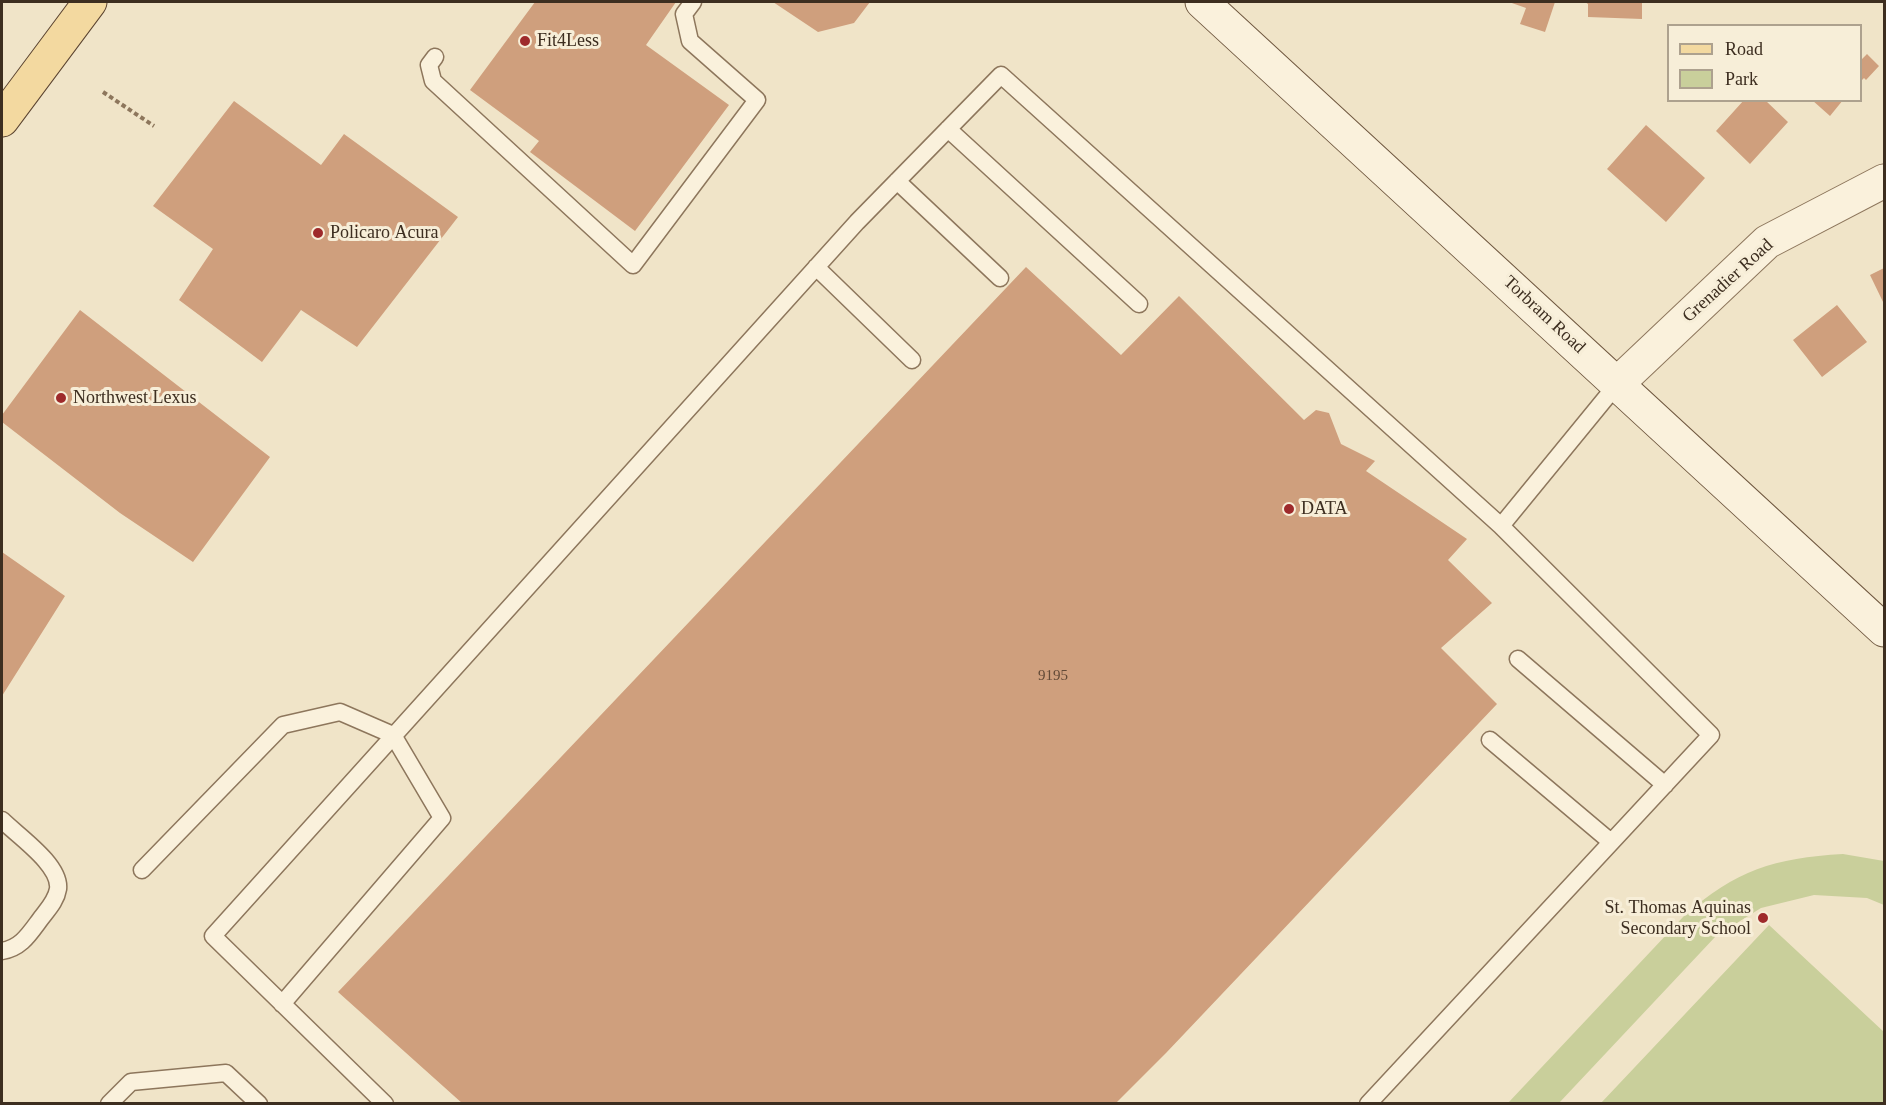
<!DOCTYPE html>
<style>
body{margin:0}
#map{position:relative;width:1886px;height:1105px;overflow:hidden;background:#f0e4c8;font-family:Georgia,serif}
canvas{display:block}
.frame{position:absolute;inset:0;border:3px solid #3d2e20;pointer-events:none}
.legend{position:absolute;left:1667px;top:24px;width:195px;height:78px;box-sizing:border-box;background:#f7eed8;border:2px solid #ada18e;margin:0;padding:8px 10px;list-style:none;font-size:18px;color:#3d2e20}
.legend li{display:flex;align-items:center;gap:12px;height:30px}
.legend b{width:30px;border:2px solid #ada18e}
</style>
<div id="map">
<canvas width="1886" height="1105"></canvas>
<div class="frame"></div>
<ul class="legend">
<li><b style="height:8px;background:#f3d9a0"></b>Road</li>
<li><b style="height:16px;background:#c9cf9b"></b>Park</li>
</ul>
</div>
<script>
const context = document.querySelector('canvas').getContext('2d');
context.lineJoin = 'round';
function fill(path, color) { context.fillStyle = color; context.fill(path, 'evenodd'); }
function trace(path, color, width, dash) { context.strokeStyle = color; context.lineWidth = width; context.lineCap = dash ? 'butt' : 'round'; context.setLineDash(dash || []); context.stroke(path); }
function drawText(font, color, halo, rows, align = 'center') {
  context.font = font + ' Georgia,serif'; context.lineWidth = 6; context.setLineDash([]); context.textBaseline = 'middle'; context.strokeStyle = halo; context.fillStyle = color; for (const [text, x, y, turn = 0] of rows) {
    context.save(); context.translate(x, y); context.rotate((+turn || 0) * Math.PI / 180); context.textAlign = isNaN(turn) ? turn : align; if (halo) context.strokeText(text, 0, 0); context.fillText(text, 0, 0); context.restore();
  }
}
const green = new Path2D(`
 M1843 854 1884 861V905L1867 898 1814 895 1761 908 1716 936 1559 1103H1508L1684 916C1736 870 1774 858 1843 854Z
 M1769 925 1884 1032V1103H1601Z`);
const building = new Path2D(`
 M535 2H676L646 45 729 105 635 231 530 152 539 141 470 90Z
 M773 2H870L854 23 818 32Z
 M1509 2H1555L1545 32 1520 24 1526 8Z
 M1585 2H1642V19L1588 17V4Z
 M1867 54 1879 66 1866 80 1864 78 1860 82V61Z
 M1744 100H1765L1788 122 1750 164 1716 131Z
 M1812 100H1843L1830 116Z
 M234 101 321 165 344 134 458 217 357 347 301 310 262 362 179 300 213 249 153 206Z
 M1646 125 1705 178 1666 222 1607 169Z
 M1026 267 1121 355 1179 296 1304 420 1316 410 1329 413 1341 444 1375 461 1366 471 1467 539 1448 560 1492 603 1441 648 1497 704 1166 1053 1115 1104H463L338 992Z
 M1884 268V304L1870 275Z
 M1837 305 1867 342 1822 377 1793 340Z
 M80 310 270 457 193 562 120 513 2 422V415Z
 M2 552 65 596 2 696Z`);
const path = new Path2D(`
 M103 92 154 126`);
const service = new Path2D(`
 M435 57 429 65 433 81 633 265 757 100 690 41 684 14 693 2
 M948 129 1139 304
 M897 181 1000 278
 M816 267 912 360
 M1518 659 1665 785
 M1490 740 1611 842
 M2 820C18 836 61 865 58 889 56 902 46 911 39 921 28 936 20 948 2 951
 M142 870 283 725 340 712 393 735 442 818 282 1004
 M109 1104 131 1082 226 1073 259 1104
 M385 1104 213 936 857 222 1001 75 1501 526
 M1368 1104 1711 735 1501 526 1618 383`);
const minor = new Path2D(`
 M1618 383 1767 242 1884 181`);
const secondary = new Path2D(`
 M1202 2 1884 630`);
const primary = new Path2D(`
 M2 120 90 2`);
const markers = [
 [525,41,6,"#9e2a2b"],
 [318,233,6,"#9e2a2b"],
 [61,398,6,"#9e2a2b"],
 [1289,509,6,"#9e2a2b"],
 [1763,918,6,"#9e2a2b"]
];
const numberNames = [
 ["9195",1053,676]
];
const poiNames = [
 ["Fit4Less",537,41],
 ["Policaro Acura",330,233],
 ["Northwest Lexus",73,398],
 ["DATA",1301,509],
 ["St. Thomas Aquinas",1751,908,"right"],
 ["Secondary School",1751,929,"right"]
];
const streetNames = [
 ["Grenadier Road",1728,281,-42],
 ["Torbram Road",1544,315,43]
];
fill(green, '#c9cf9b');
fill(building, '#cf9f7d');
trace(service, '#8d765c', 19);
trace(minor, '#8d765c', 35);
trace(secondary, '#6f573f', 35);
trace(primary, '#5b4430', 35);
trace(path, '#8d765c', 4, [4.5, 3]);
trace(service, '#faf1dc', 16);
trace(minor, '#faf1dc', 33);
trace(secondary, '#faf1dc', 33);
trace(primary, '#f3d9a0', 33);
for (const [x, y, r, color] of markers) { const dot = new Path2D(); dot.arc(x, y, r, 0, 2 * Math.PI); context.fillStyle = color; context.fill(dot); trace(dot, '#f7eed8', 2); }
drawText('15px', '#624a37', null, numberNames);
drawText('18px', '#3d2e20', '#f7eed8', poiNames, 'left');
drawText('18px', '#3d2e20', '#f7eed8', streetNames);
</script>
